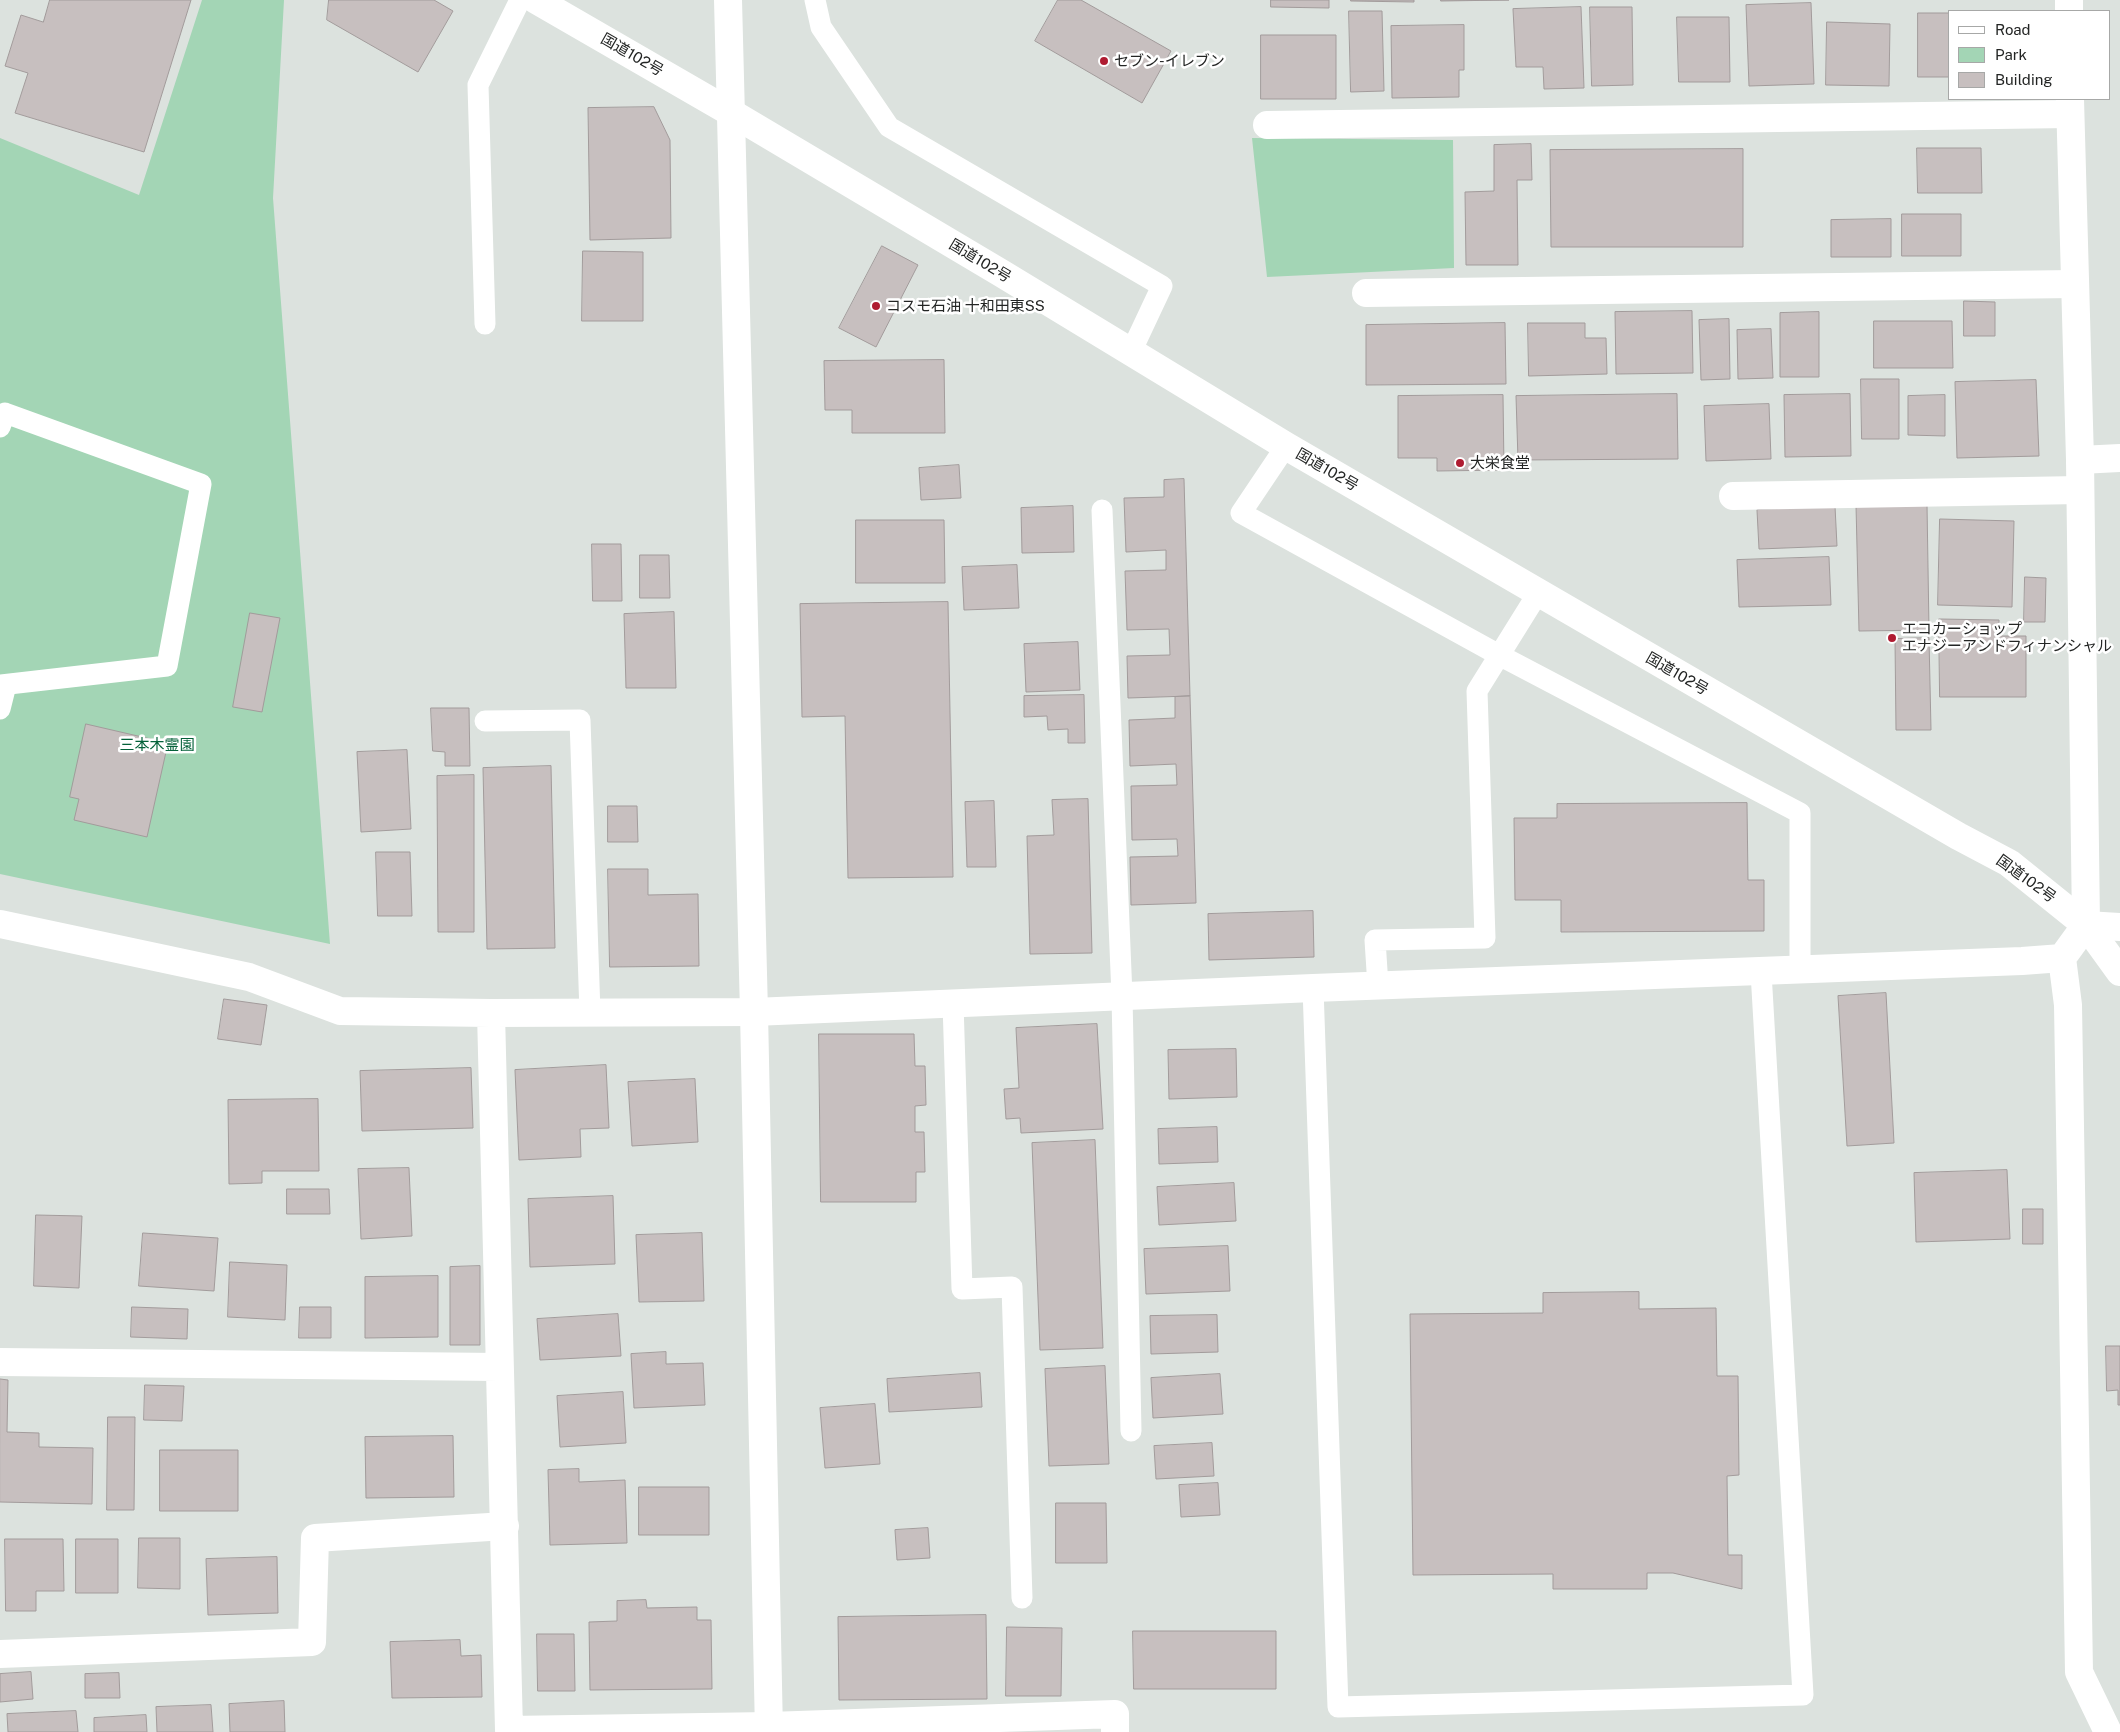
<!DOCTYPE html>
<meta charset="utf-8">
<style>
body{margin:0}
#map{position:relative;width:2120px;height:1732px;overflow:hidden;background:#dce2de;font-family:"Public Sans",sans-serif}
canvas{display:block}
.legend{position:absolute;left:1948px;top:10px;width:162px;height:90px;box-sizing:border-box;background:#fff;border:1px solid #a7a8a7;margin:0;padding:6px 9px;list-style:none;font-size:15px;color:#232524}
.legend li{display:flex;align-items:center;gap:10px;height:25px}
.legend b{width:25px;border:1px solid #a7a8a7}
</style>
<div id="map">
<canvas width="2120" height="1732"></canvas>
<ul class="legend">
<li><b style="height:6px;background:#fff"></b>Road</li>
<li><b style="height:14px;background:#a3d5b5"></b>Park</li>
<li><b style="height:14px;background:#c7bfbf"></b>Building</li>
</ul>
</div>
<script>
const context = document.querySelector('canvas').getContext('2d');
context.lineJoin = 'round';
function fill(path, color) { context.fillStyle = color; context.fill(path, 'evenodd'); }
function trace(path, color, width, dash) { context.strokeStyle = color; context.lineWidth = width; context.lineCap = dash ? 'butt' : 'round'; context.setLineDash(dash || []); context.stroke(path); }
function drawText(font, color, halo, rows, align = 'center') {
  context.font = font + ' "Public Sans","Noto Sans JP",sans-serif'; context.lineWidth = 5; context.setLineDash([]); context.textBaseline = 'middle'; context.strokeStyle = halo; context.fillStyle = color; for (const [text, x, y, turn = 0] of rows) {
    context.save(); context.translate(x, y); context.rotate((+turn || 0) * Math.PI / 180); context.textAlign = isNaN(turn) ? turn : align; if (halo) context.strokeText(text, 0, 0); context.fillText(text, 0, 0); context.restore();
  }
}
const green = new Path2D(`
 M202 0H284L273 198 330 944 0 874V138L139 195Z
 M1252 138 1453 140 1454 268 1267 277Z`);
const building = new Path2D(`
 M50 0H191L144 152 15 113 28 73 5 66 21 15 43 22Z
 M329 0H434L453 11 418 72 327 20Z
 M1058 0H1081L1171 51 1142 103 1035 41Z
 M1271 0H1329V8L1271 7Z
 M1351 0H1414V2L1351 1Z
 M1441 0H1509L1441 1Z
 M1811 3 1814 84 1749 86 1746 5Z
 M1581 7 1584 88 1544 89 1543 67H1516L1513 9Z
 M1590 7H1632L1633 85 1592 86Z
 M1349 11H1382L1384 91 1351 92Z
 M1918 13H1949V77H1918Z
 M1677 17H1729L1730 82H1679Z
 M1827 22 1890 24 1889 86 1826 85Z
 M1464 25V70H1459V97L1392 98 1391 26Z
 M1261 35H1336V99H1261Z
 M654 107 670 140 671 238 590 240 588 108Z
 M1531 144 1532 180H1517L1518 265H1466L1465 192 1494 191V145Z
 M1917 148H1981L1982 193H1918Z
 M1743 149V247H1551L1550 150Z
 M1902 214H1961V256H1902Z
 M1891 219V257H1831V220Z
 M882 246 918 265 876 347 839 328Z
 M583 251 643 252V321H582Z
 M1964 301 1995 302V336H1964Z
 M1692 311 1693 373 1616 374 1615 312Z
 M1819 312V377H1780V313Z
 M1729 319 1730 379 1701 380 1699 320Z
 M1874 321H1952L1953 368H1874Z
 M1505 323 1506 384 1366 385V325Z
 M1528 323H1585V338H1606L1607 374 1529 376Z
 M1771 329 1773 378 1738 379 1737 330Z
 M944 360 945 433H852V410H825L824 361Z
 M1861 379H1899V439H1862Z
 M2036 380 2039 456 1957 458 1955 382Z
 M1677 394 1678 459 1518 460 1516 396Z
 M1850 394 1851 456 1785 457 1784 395Z
 M1503 395 1504 470 1437 471V458H1398V396Z
 M1945 395V436L1908 435V396Z
 M1769 404 1771 459 1706 461 1704 406Z
 M959 465 961 498 921 500 919 468Z
 M1184 479 1190 696 1128 698 1127 656 1170 655 1169 629 1127 630 1125 571 1166 570V550L1126 552 1124 498 1164 497V480Z
 M1927 504 1929 630 1859 631 1856 505Z
 M1073 506 1074 552 1022 553 1021 508Z
 M1835 506 1837 546 1759 549 1757 510Z
 M1940 519 2014 521 2012 607 1938 605Z
 M856 520H944L945 583H856Z
 M592 544H621L622 601H593Z
 M640 555H669L670 598H640Z
 M1829 557 1831 605 1739 607 1737 560Z
 M1017 565 1019 608 964 610 962 567Z
 M2025 577 2046 578 2045 622H2024Z
 M948 602 953 877 848 878 845 716 802 717 800 604Z
 M674 612 676 688H626L624 614Z
 M250 613 280 618 262 712 233 707Z
 M1939 619 1999 620V636H2026V697H1940Z
 M1929 638 1931 730H1896L1895 639Z
 M1078 642 1080 690 1026 692 1024 644Z
 M1084 695 1085 743H1068V729L1048 730 1047 716 1024 717V696Z
 M1190 696 1196 903 1131 905 1130 857 1178 856 1177 839 1132 840 1131 786 1177 785 1176 764 1130 766 1129 720 1175 718V697Z
 M431 708H469L470 766H445V752L433 751Z
 M86 724 168 743 147 837 74 820 79 799 70 797Z
 M407 750 411 829 361 832 357 752Z
 M551 766 555 948 487 949 483 768Z
 M474 775V932H438L437 776Z
 M1088 799 1092 953 1030 954 1027 836 1054 835 1052 800Z
 M994 801 996 867H967L965 802Z
 M1747 803 1748 880H1764V931L1561 932V900H1515L1514 818H1557V804Z
 M608 806H637L638 842H608Z
 M376 852H410L412 916H378Z
 M608 869H648V895L698 894 699 966 610 967Z
 M1313 911 1314 957 1209 960 1208 914Z
 M1886 993 1894 1143 1847 1146 1838 996Z
 M224 999 267 1005 261 1045 218 1039Z
 M1097 1024 1103 1129 1021 1133 1020 1118 1006 1119 1004 1089 1019 1088 1016 1028Z
 M819 1034H914L915 1066H925L926 1105 915 1106V1132H924L925 1172H916V1202H821Z
 M1236 1049 1237 1097 1169 1099 1168 1050Z
 M606 1065 609 1128 580 1129 581 1157 519 1160 515 1070Z
 M471 1068 473 1128 362 1131 360 1071Z
 M695 1079 698 1142 632 1146 628 1082Z
 M318 1099 319 1171H262V1183L229 1184 228 1100Z
 M1217 1127 1218 1162 1159 1164 1158 1129Z
 M1095 1140 1103 1348 1040 1350 1032 1143Z
 M409 1168 412 1236 361 1239 358 1169Z
 M2007 1170 2010 1239 1916 1242 1914 1173Z
 M1234 1183 1236 1221 1159 1225 1157 1187Z
 M287 1189H329L330 1214H287Z
 M613 1196 615 1264 530 1267 528 1199Z
 M2023 1209H2043V1244H2023Z
 M36 1215 82 1216 79 1288 34 1286Z
 M143 1233 218 1238 214 1291 139 1286Z
 M702 1233 704 1301 639 1302 636 1235Z
 M1228 1246 1230 1291 1146 1294 1144 1249Z
 M230 1262 287 1265 285 1320 228 1317Z
 M480 1266V1345H450V1267Z
 M438 1276V1337L365 1338V1277Z
 M1639 1292V1309L1716 1308 1717 1376H1738L1739 1475 1727 1476 1728 1555H1742V1589L1673 1573H1647V1589H1553V1574L1413 1575 1410 1314 1543 1313V1293Z
 M132 1307 188 1309 187 1339 131 1337Z
 M300 1307H331V1338H299Z
 M618 1314 621 1356 540 1360 537 1319Z
 M1217 1315 1218 1352 1151 1354 1150 1316Z
 M2106 1346H2120V1405H2118V1390L2107 1391Z
 M666 1352V1364L703 1363 705 1405 634 1408 631 1354Z
 M1105 1366 1109 1464 1049 1466 1045 1369Z
 M980 1373 982 1407 889 1412 887 1379Z
 M1220 1374 1223 1414 1153 1418 1151 1378Z
 M0 1379 8 1380 7 1432 39 1433V1447L93 1448 92 1504 0 1502Z
 M145 1385 184 1386 182 1421 144 1420Z
 M623 1392 626 1443 560 1447 557 1396Z
 M875 1404 880 1464 825 1468 820 1408Z
 M108 1417H135L134 1510H107Z
 M453 1436 454 1497 366 1498 365 1437Z
 M1212 1443 1214 1476 1156 1479 1154 1446Z
 M160 1450H238V1511H160Z
 M579 1469V1482L625 1480 627 1543 550 1545 548 1470Z
 M1218 1483 1220 1515 1181 1517 1179 1485Z
 M639 1487H709V1535H639Z
 M1056 1503H1106L1107 1563H1056Z
 M928 1528 930 1558 897 1560 895 1530Z
 M139 1538H180V1589L138 1588Z
 M5 1539H63L64 1591H36V1611H6Z
 M76 1539H118V1593H76Z
 M277 1557 278 1613 208 1615 206 1559Z
 M646 1600 647 1608 697 1607V1620H711L712 1689 590 1690 589 1622 617 1621V1601Z
 M986 1615 987 1699 839 1700 838 1617Z
 M1007 1627 1062 1628 1061 1696H1006Z
 M1133 1631H1276V1689H1134Z
 M537 1634H574L575 1691H538Z
 M460 1640 461 1656 481 1655 482 1697 392 1698 390 1642Z
 M31 1672 33 1699 0 1702V1674Z
 M119 1673 120 1698H85V1674Z
 M284 1701 285 1732H230L229 1704Z
 M211 1705 213 1732H157L156 1707Z
 M76 1711 78 1732H8L7 1714Z
 M146 1715 147 1732H94V1718Z`);
const service = new Path2D(`
 M815 0 821 27 889 127 1162 286 1131 352
 M485 324 478 85 520 0
 M0 427 5 413 201 484 167 666 0 685
 M1286 446 1241 513 1499 655 1800 813V970
 M1102 510 1122 996 1131 1431
 M0 709 6 685
 M485 721 580 720 590 1013
 M1378 986 1375 940 1485 938 1477 691 1538 593
 M1313 988 1338 1707 1803 1695 1761 972
 M953 1003 962 1289 1012 1287 1022 1598`);
const minor = new Path2D(`
 M1267 125 2070 114
 M1366 293 2074 284
 M2080 460 2120 458
 M1733 496 2080 490
 M0 924 249 977 340 1011 491 1013 754 1012 1313 988 2022 961 2062 958
 M2086 925 2062 958 2068 1005 2079 1672 2108 1732
 M491 1013 509 1730 769 1726 1115 1714V1732
 M0 1362 499 1367
 M0 1654 312 1642 315 1538 505 1526`);
const tertiary = new Path2D(`
 M728 0 754 1012 769 1732
 M2069 0V11
 M2070 99 2080 460 2086 925 2120 972`);
const trunk = new Path2D(`
 M536 0 730 112 1001 273 1286 446 1958 836 2009 863 2086 925 2120 927`);
const markers = [
 [1104,61,5,"#af1b31"],
 [876,306,5,"#af1b31"],
 [1460,463,5,"#af1b31"],
 [1892,638,5,"#af1b31"]
];
const streetNames = [
 ["国道102号",632,55,30],
 ["国道102号",980,261,31],
 ["国道102号",1327,470,30],
 ["国道102号",1677,674,30],
 ["国道102号",2026,879,36]
];
const poiNames = [
 ["セブン-イレブン",1114,61],
 ["コスモ石油 十和田東SS",886,306],
 ["大栄食堂",1470,463],
 ["エコカーショップ",1902,629],
 ["エナジーアンドフィナンシャル",1902,646]
];
const parkNames = [
 ["三本木霊園",157,745]
];
fill(green, '#a3d5b5');
fill(building, '#c7bfbf');
trace(building, '#a29b9b', 1);
trace(service, '#fff', 21);
trace(minor, '#fff', 28);
trace(tertiary, '#fff', 28);
trace(trunk, '#fff', 28);
for (const [x, y, r, color] of markers) { const dot = new Path2D(); dot.arc(x, y, r, 0, 2 * Math.PI); context.fillStyle = color; context.fill(dot); trace(dot, '#fff', 2); }
drawText('15px', '#232524', '#fff', streetNames);
drawText('15px', '#232524', '#fff', poiNames, 'left');
drawText('15px', '#046139', '#fff', parkNames);
</script>
